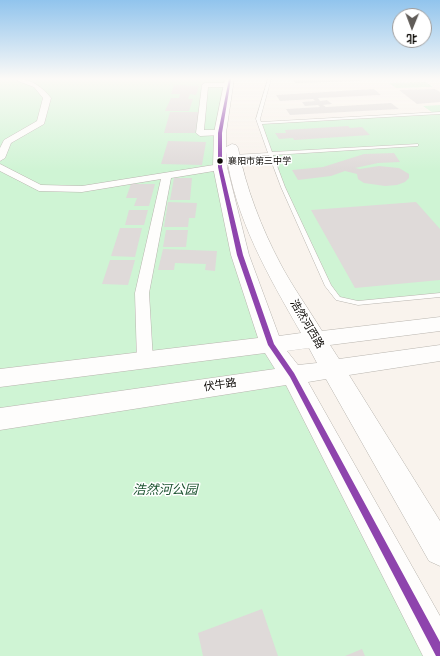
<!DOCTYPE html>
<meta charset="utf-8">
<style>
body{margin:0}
#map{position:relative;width:440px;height:656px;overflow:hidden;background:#f9f3ed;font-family:"Crimson Pro","Noto Sans SC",serif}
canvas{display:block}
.north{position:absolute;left:392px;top:8px;width:40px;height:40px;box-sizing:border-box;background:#fff;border:1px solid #9f9d9c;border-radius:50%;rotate:181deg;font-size:11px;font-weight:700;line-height:16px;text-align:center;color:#0e0b07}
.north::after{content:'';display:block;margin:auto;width:14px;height:18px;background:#605c58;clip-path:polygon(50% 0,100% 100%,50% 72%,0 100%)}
</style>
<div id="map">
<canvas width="440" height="656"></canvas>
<div class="north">北</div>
</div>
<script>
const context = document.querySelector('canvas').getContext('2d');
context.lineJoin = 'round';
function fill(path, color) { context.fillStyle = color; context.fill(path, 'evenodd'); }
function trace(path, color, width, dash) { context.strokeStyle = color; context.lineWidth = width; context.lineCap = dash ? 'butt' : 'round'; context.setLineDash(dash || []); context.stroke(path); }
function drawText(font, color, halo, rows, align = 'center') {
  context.font = font + ' "Crimson Pro","Noto Sans SC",serif'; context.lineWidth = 3; context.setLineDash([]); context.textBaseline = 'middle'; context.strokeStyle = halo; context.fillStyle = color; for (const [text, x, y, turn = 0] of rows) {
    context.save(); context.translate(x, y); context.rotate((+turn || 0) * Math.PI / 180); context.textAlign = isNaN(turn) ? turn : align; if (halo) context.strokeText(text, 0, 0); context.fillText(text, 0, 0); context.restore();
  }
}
const green = new Path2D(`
 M0 79H230L220 167 232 222 292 375 440 656H0Z
 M426 82 433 87 396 88 389 83Z
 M440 105V295L358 303 338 299 328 286 283 187 260 123 433 113 423 106Z`);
const building = new Path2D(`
 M292 79H360V81L295 83Z
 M174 85 199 86 196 95 190 94 188 99H193L189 111H165L171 98H179L180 94H171Z
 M374 89 381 95 318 98 320 101 327 100 332 104 323 105 326 107 391 103 399 109 290 115 286 109 320 107 318 105 305 106 302 102 315 101 313 99 280 101 276 95Z
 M435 89 440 92V102L417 104 399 90Z
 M170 112H199L195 133H164Z
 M348 126 350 128 362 127 370 135 294 140 293 138 279 139 275 133H286L285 130Z
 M168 141 206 142 202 165 161 164Z
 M394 153 400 162 378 163 355 168 360 169 379 166 399 168 409 174V178L405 182 397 185 385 186 364 183 358 179 357 174 345 171 331 176 298 180 292 170 323 167 364 154Z
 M174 178H192L190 200H170Z
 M131 184H155L149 206H134L137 198H126Z
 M168 202 197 203 195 218H189L188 227H164Z
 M416 202 440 229V280L355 288 311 210Z
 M129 210H148L144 225H125Z
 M120 228H142L135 257 111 256Z
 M166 230H188L186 247H163Z
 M163 249 217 251 215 271 205 270 206 264 175 263 174 270H158Z
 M110 260H135L128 285 102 284Z
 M262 609 278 656H203L198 633Z
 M362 649 365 656H345Z`);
const lane = new Path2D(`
 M268 79H271L260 119 261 122 440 112V114L262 124 272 152 418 144V146H417L273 155 285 187 331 285 340 297 358 301 440 293V297L358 305 336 300 325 286 281 187 269 155 233 157 231 156 233 155 268 153 256 119Z`);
const street = new Path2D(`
 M17 79C32 79 42 87 51 98L44 124 11 143 5 158 0 161V148L4 140 37 121 43 98 34 87 18 81Z
 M205 83H229L232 85 229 87H208L204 130H220L224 133 223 135 200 136 196 133 202 85Z
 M0 164 41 185 82 186 220 164 223 165 225 167 220 170 171 178 149 293 153 361 151 365 145 367 139 365 137 361 135 293 161 179 82 192 39 191 0 171Z`);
const secondary = new Path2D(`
 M225 79H234L226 133V147L232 144 236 145 238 148C246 188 261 227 280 263 292 286 308 308 322 331L440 317V331L330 345 339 359 440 345V361L349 375 440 521V566L429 561 326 379 308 382 440 616V656H423L286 385 0 430V408L275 369 265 353 0 387V369L258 338 231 255 213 167 214 133ZM226 152C235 219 268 275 301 333L279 336 249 255 227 167ZM309 348 317 363 298 365 287 351Z`);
const bus1 = new Path2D(`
 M229 79H231L222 133V167L243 255 274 344 294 373 440 642V656H436L290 377 268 345 237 255 218 167V133Z`);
const markers = [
 [220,161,3.5,"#0e0b07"]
];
const farBusnames = [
 ["襄阳市第三中学",228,161]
];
const streetNames = [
 ["浩然河西路",307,324,59],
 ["伏牛路",220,385,-8]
];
const nearParknames = [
 ["浩然河公园",165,490]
];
fill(green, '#cff4d4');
fill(building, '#dfdad9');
trace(lane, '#b9b5af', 1);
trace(street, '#b9b5af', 1);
trace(secondary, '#b9b5af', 1);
fill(lane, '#fefdfc');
fill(street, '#fefdfc');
fill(secondary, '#fefdfc');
fill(bus1, '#8e44ad');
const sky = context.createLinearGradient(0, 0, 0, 171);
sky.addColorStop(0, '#91c4ed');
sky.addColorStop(0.46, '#fcfaf7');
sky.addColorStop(1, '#fcfaf700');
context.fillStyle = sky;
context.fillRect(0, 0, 440, 171);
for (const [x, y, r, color] of markers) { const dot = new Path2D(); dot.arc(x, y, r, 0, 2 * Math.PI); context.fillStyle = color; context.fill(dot); trace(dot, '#fff', 1.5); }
drawText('9px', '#0e0b07', '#fff', farBusnames, 'left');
drawText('11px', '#0e0b07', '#fff', streetNames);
drawText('italic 13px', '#1d5431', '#fff', nearParknames);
</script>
